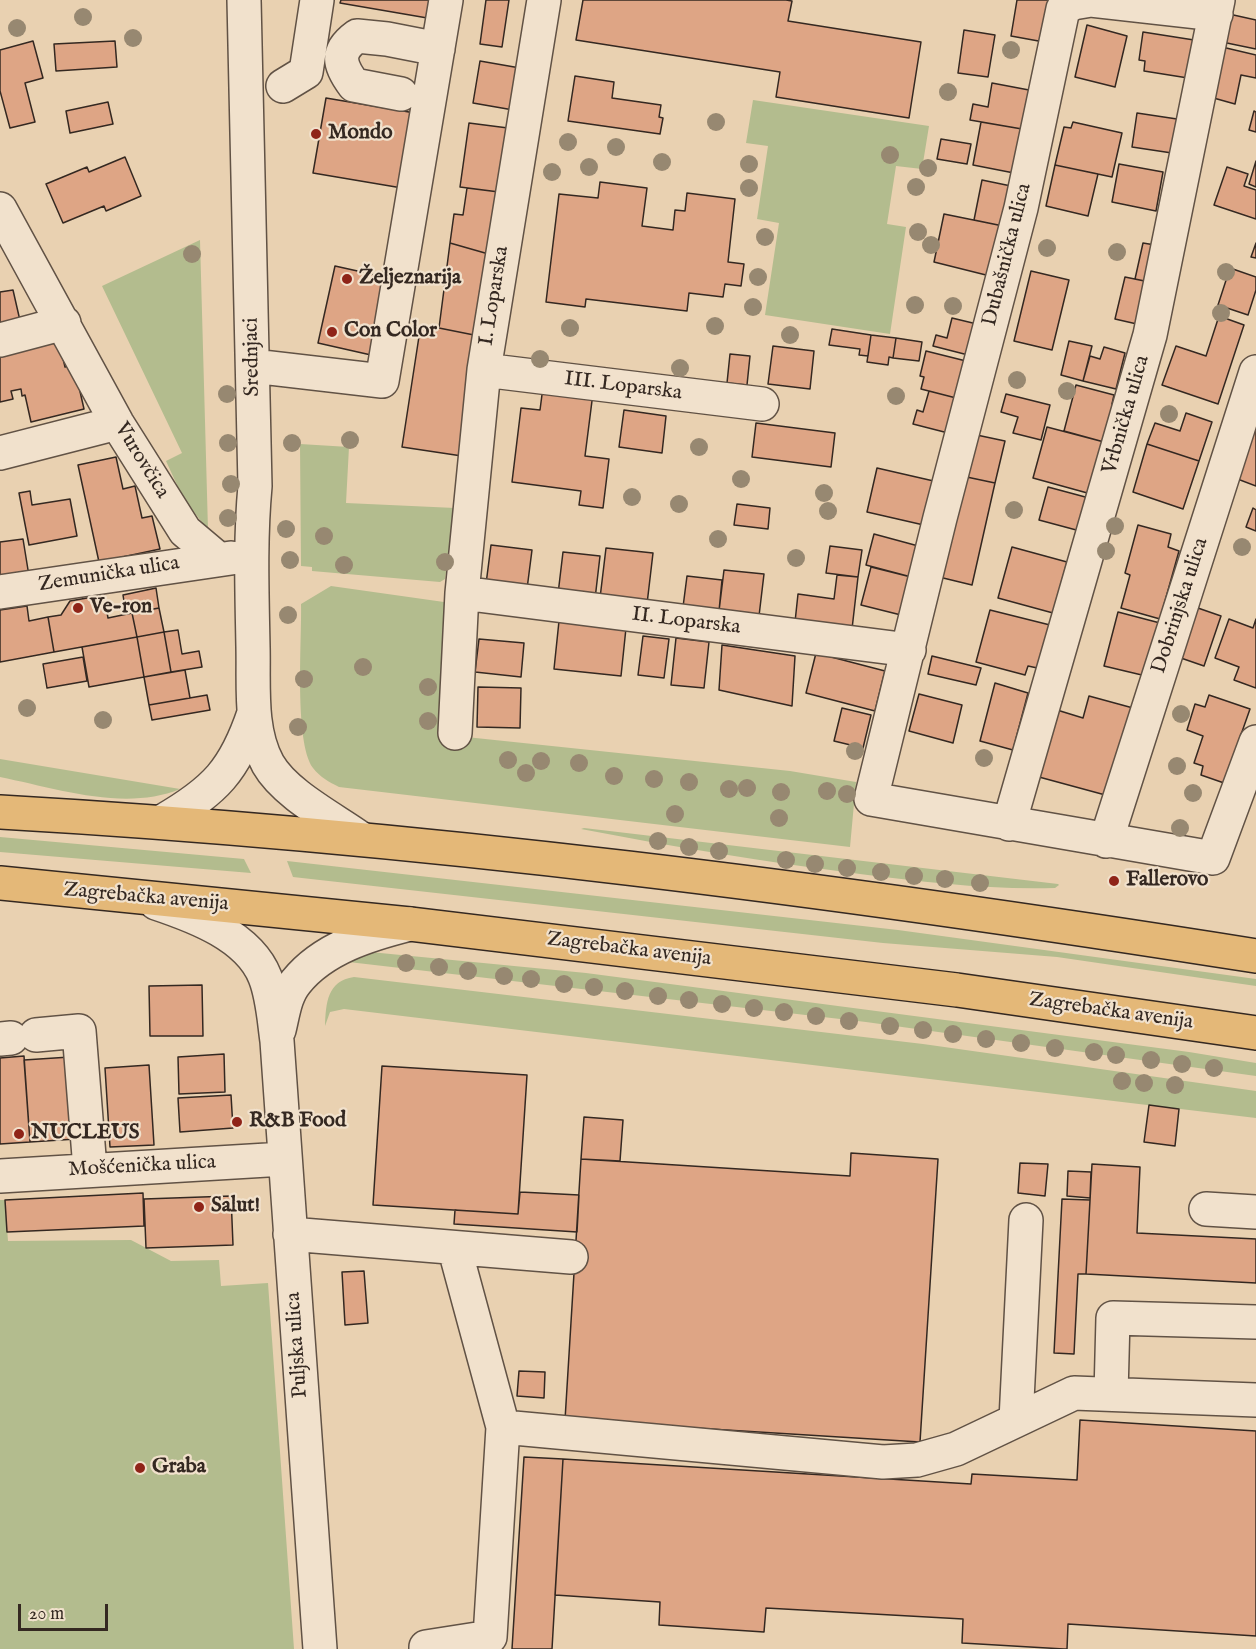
<!DOCTYPE html>
<meta charset="utf-8">
<style>
body{margin:0}
#map{position:relative;width:1256px;height:1649px;overflow:hidden;background:#e9d1b1;font-family:"IM FELL English",serif}
canvas{display:block}
.scale{position:absolute;left:18px;top:1604px;width:90px;height:27px;box-sizing:border-box;border:3px solid #342821;border-top:0;padding-left:8px;font-size:18px;line-height:21px;white-space:nowrap;color:#342821;-webkit-text-stroke:4px #f1e1cc;paint-order:stroke}
</style>
<div id="map">
<canvas width="1256" height="1649"></canvas>
<div class="scale">20 m</div>
</div>
<script>
const context = document.querySelector('canvas').getContext('2d');
context.lineJoin = 'round';
function fill(path, color) { context.fillStyle = color; context.fill(path, 'evenodd'); }
function trace(path, color, width, dash) { context.strokeStyle = color; context.lineWidth = width; context.lineCap = dash ? 'butt' : 'round'; context.setLineDash(dash || []); context.stroke(path); }
function drawText(font, color, halo, rows, align = 'center') {
  context.font = font + ' "IM FELL English",serif'; context.lineWidth = 4.5; context.setLineDash([]); context.textBaseline = 'middle'; context.strokeStyle = halo; context.fillStyle = color; for (const [text, x, y, turn = 0] of rows) {
    context.save(); context.translate(x, y); context.rotate((+turn || 0) * Math.PI / 180); context.textAlign = isNaN(turn) ? turn : align; if (halo) context.strokeText(text, 0, 0); context.fillText(text, 0, 0); context.restore();
  }
}
const green = new Path2D(`
 M753 100 929 126 922 169 896 166 887 224 906 227 890 334 765 315 779 223 757 219 768 146 746 143Z
 M200 240 208 530 183 498 166 461 182 453 102 286Z
 M300 444 349 447 346 503 455 508 445 579 440 582 312 571V567L301 566Z
 M331 586 451 603 447 735 790 771 856 782 850 847 339 787C329 782 320 777 313 768 294 741 302 640 301 604Z
 M0 759 180 789C125 812 55 788 0 777Z
 M584 828 1058 884 1059 885 1055 888C989 890 925 882 860 874 766 862 674 847 581 829Z
 M0 837 244 859 251 873 0 852Z
 M287 861 898 930 1256 979V986L1057 957 883 943 293 877Z
 M370 952 586 973 1189 1052 1256 1063V1076L866 1022 340 961Z
 M354 977 923 1044 1256 1091V1118L344 1009 330 1012 325 1026C326 1003 327 981 354 977Z
 M0 1200H5L8 1241 131 1240 171 1261 219 1260 221 1286 268 1283 294 1649H0Z`);
const building = new Path2D(`
 M341 0H442L439 20 340 3Z
 M486 0H509L502 47 480 44Z
 M583 0H786L792 1 788 21 921 42 909 118 776 97 780 72 576 40Z
 M1017 0H1051L1044 42 1011 36Z
 M1229 14 1256 20V49L1222 42Z
 M1087 25 1127 36 1115 87 1075 77Z
 M964 30 995 35 988 77 958 73Z
 M1143 32 1194 40 1188 78 1144 71 1145 61 1139 60Z
 M33 41 43 78 25 83 35 122 10 128 0 91V50Z
 M115 41 117 67 56 71 54 44Z
 M1222 47 1256 55V78L1241 75 1235 104 1210 97Z
 M480 61 520 68 519 111 473 103Z
 M575 76 614 82 612 98 661 105 659 117 663 118 660 134 568 121Z
 M992 83 1029 90 1022 129 970 120 973 104 988 107Z
 M326 98 415 113 402 188 313 173Z
 M108 102 113 124 70 133 66 111Z
 M1254 111 1256 112V132L1249 130Z
 M1137 113 1177 119 1172 153 1132 147Z
 M981 122 1022 129 1014 173 973 165Z
 M1073 122 1122 133 1112 177 1055 165 1064 127 1071 128Z
 M469 123 508 128 499 192 460 187Z
 M941 139 971 144 967 164 937 159Z
 M125 157 141 196 106 211 104 206 63 223 46 184 87 167 89 172Z
 M1256 161V187L1249 184Z
 M1119 164 1163 172 1156 211 1112 202Z
 M1055 165 1098 174 1088 216 1046 206Z
 M1227 167 1248 174 1244 186 1256 190V219L1214 205Z
 M982 180 1011 186 1003 226 974 220Z
 M600 182 647 188 642 226 673 230 675 210 685 211 687 193 735 199 728 262 744 264 741 286 725 284 723 297 689 293 687 311 586 299 585 307 546 302 559 194 598 198Z
 M467 188 499 192 492 255 450 243 454 214 463 215Z
 M944 214 1003 226 990 276 934 262Z
 M450 243 492 255 479 336 439 328Z
 M1143 243 1167 247 1159 284 1135 279Z
 M1256 243V258L1251 257Z
 M335 266 389 278 371 355 318 343Z
 M1230 268 1256 277V290L1248 315 1218 305Z
 M1031 271 1069 280 1052 350 1014 341Z
 M1125 277 1159 284 1150 327 1115 319Z
 M13 290 21 325 0 330V292Z
 M1219 316 1244 325 1218 404 1162 385 1176 346 1206 356Z
 M952 318 981 325 972 356 933 346 936 335 947 338Z
 M439 328 479 336 462 456 402 447 420 330Z
 M832 329 871 335 868 356 859 355 860 349 829 345Z
 M871 335 896 338 893 358 889 357 888 365 867 362Z
 M896 338 922 342 919 361 893 358Z
 M59 341 65 367 74 365 84 409 31 422 25 395 22 396 21 389 11 391 13 399 0 402V354Z
 M1069 341 1092 346 1083 381 1061 375Z
 M773 346 814 351 810 389 768 384Z
 M1104 347 1125 353 1116 389 1083 381 1090 356 1100 359Z
 M926 351 970 362 960 399 921 389 924 377 920 376Z
 M730 354 750 356 747 385 727 383Z
 M1076 385 1114 395 1112 404 1119 406 1104 442 1064 431Z
 M543 387 593 393 585 456 609 459 603 508 579 505 581 491 512 482 521 408 540 410Z
 M929 391 960 399 952 434 913 424 917 410 923 412Z
 M1006 394 1050 405 1041 440 1013 433 1018 417 1001 412Z
 M624 410 666 416 662 453 619 447Z
 M1186 413 1212 422 1199 461 1147 444 1155 423 1180 431Z
 M756 423 835 433 831 467 752 457Z
 M1256 425V486L1227 475Z
 M1047 427 1104 442 1091 494 1033 478Z
 M972 434 1005 441 995 483 962 476Z
 M1147 444 1199 461 1183 509 1133 492Z
 M116 457 123 489 135 486 142 518 152 516 160 549 99 562 78 465Z
 M877 468 938 482 928 526 867 512Z
 M962 476 995 483 972 585 939 577Z
 M1048 487 1089 498 1080 531 1039 520Z
 M30 491 32 505 70 499 77 536 29 545 19 493Z
 M737 504 770 508 768 529 734 525Z
 M1253 508 1256 510V531L1246 527Z
 M1138 525 1171 534 1168 547 1179 551 1160 619 1121 608 1130 575 1125 573Z
 M874 534 922 547 915 578 866 565Z
 M23 539 29 576 0 581V542Z
 M491 545 532 550 527 589 486 584Z
 M830 546 862 550 858 577 826 573Z
 M1012 547 1067 562 1053 613 998 598Z
 M606 548 653 553 647 604 600 598Z
 M563 552 600 556 595 599 558 594Z
 M871 567 915 578 905 616 861 605Z
 M724 570 764 574 759 616 719 611Z
 M837 575 858 577 852 629 795 622 798 594 834 599Z
 M687 576 722 580 719 611 683 607Z
 M156 588 159 608 126 614 123 595Z
 M104 595 108 618 132 613 137 637 54 652 48 617 61 615 70 601Z
 M27 606 29 621 48 617 54 652 0 662V610Z
 M1195 607 1221 616 1204 666 1178 657Z
 M159 608 164 632 137 637 132 613Z
 M990 610 1054 626 1042 669 1028 666 1025 675 976 662Z
 M1118 612 1160 623 1146 676 1104 666Z
 M1229 619 1253 628 1256 619V688L1234 680 1239 667 1215 658Z
 M559 621 626 628 621 676 554 669Z
 M178 630 182 654 199 651 202 667 171 672 164 632Z
 M164 632 171 672 144 677 137 637Z
 M643 636 669 639 664 678 638 675Z
 M137 637 144 677 89 687 82 647Z
 M676 638 709 642 704 688 671 685Z
 M479 639 524 643 521 677 475 672Z
 M722 645 795 656 792 706 719 690Z
 M816 653 885 671 875 711 806 693Z
 M932 656 981 668 976 685 928 674Z
 M83 657 87 681 47 688 43 664Z
 M185 670 190 698 149 705 144 677Z
 M995 683 1028 693 1013 750 980 741Z
 M478 687 521 688 520 728 477 727Z
 M919 694 962 705 953 743 909 731Z
 M207 695 210 710 152 720 149 705Z
 M1209 695 1250 709 1224 783 1201 775 1203 766 1194 763 1203 736 1187 730 1195 704 1205 707Z
 M1089 696 1133 708 1109 796 1039 777 1057 710 1083 718Z
 M842 708 871 715 863 748 834 741Z
 M202 985 203 1036H150L149 986Z
 M224 1054 225 1092 179 1094 178 1057Z
 M24 1056 30 1142 0 1144V1058Z
 M70 1057 76 1139 30 1142 24 1060Z
 M149 1065 154 1145 110 1147 105 1068Z
 M382 1066 527 1075 518 1214 373 1205Z
 M231 1095 233 1128 180 1132 178 1098Z
 M1149 1105 1179 1109 1175 1146 1144 1142Z
 M584 1117 623 1120 620 1161 581 1159Z
 M851 1153 938 1159 920 1442 565 1420 581 1159 850 1176Z
 M1020 1163 1048 1164 1045 1196 1018 1193Z
 M1092 1164 1140 1167 1137 1233 1256 1239V1283L1086 1274Z
 M1068 1171 1091 1172 1090 1198 1067 1196Z
 M520 1192 579 1195 577 1232 454 1224 455 1210 518 1214Z
 M143 1193 144 1226 7 1232 5 1200Z
 M231 1196 233 1245 146 1248 144 1199Z
 M1062 1199 1090 1200 1086 1274H1078L1074 1354 1054 1353Z
 M364 1271 368 1323 345 1325 342 1272Z
 M519 1371 545 1372 544 1398 517 1396Z
 M1080 1420 1256 1431V1636L1068 1624 1067 1649H1064L962 1643 963 1619 766 1608 764 1632 659 1625 660 1602 555 1595 563 1459 971 1484 972 1474 1077 1480Z
 M524 1457 563 1459 552 1649H512Z`);
const minor = new Path2D(`
 M244 0 255 486C250 540 252 593 253 647 254 684 249 730 268 764 285 794 332 818 360 838
 M1216 14 1091 0 1073 3 1063 9 1021 208 940 518 871 799 1213 858 1256 742
 M283 86 306 72 317 0
 M401 94 354 85C339 65 335 52 357 36L387 39 438 49
 M0 209 117 423 185 531 217 558
 M0 340 64 323
 M253 366 382 381 446 0
 M484 370 762 404
 M0 453 117 423
 M0 592 231 558
 M462 593 909 650
 M455 733 462 593 484 370 544 0
 M163 821C215 791 235 770 254 713
 M1009 824 1150 335 1218 0
 M1106 841 1256 372
 M156 903C195 916 249 936 265 977 273 997 274 1020 277 1041L320 1649
 M279 1030C283 1014 285 995 296 982 323 948 370 934 410 924
 M36 1035 79 1031 90 1169
 M0 1039 11 1038
 M0 1176 284 1159
 M1206 1209 1256 1212
 M290 1234 571 1257
 M455 1250 503 1427 883 1462 917 1460 956 1449 1074 1393 1256 1400
 M1111 1394 1113 1318 1256 1322
 M1016 1420 1026 1220
 M426 1649V1647L490 1637 503 1427`);
const major = new Path2D(`
 M0 812C421 836 839 890 1256 956
 M0 883 410 924 957 990 1256 1033`);
const trees = [
 [83,17],
 [17,28],
 [133,38],
 [1011,50],
 [948,92],
 [716,122],
 [568,142],
 [616,147],
 [890,155],
 [662,162],
 [749,164],
 [589,167],
 [928,168],
 [552,172],
 [916,187],
 [749,188],
 [918,232],
 [765,237],
 [931,245],
 [1047,248],
 [1117,252],
 [192,254],
 [1226,272],
 [758,277],
 [915,305],
 [953,306],
 [753,307],
 [1221,313],
 [715,326],
 [570,328],
 [790,335],
 [540,359],
 [680,368],
 [1017,380],
 [1067,391],
 [227,394],
 [896,396],
 [1169,414],
 [350,440],
 [228,443],
 [292,443],
 [699,447],
 [741,479],
 [231,484],
 [824,493],
 [632,497],
 [679,504],
 [1014,510],
 [828,511],
 [228,518],
 [1115,526],
 [286,529],
 [324,536],
 [718,539],
 [1242,547],
 [1106,551],
 [796,558],
 [290,560],
 [445,562],
 [344,565],
 [288,615],
 [363,667],
 [304,679],
 [428,687],
 [27,708],
 [1181,714],
 [103,720],
 [428,721],
 [298,727],
 [855,751],
 [984,758],
 [508,760],
 [541,761],
 [579,763],
 [1177,766],
 [526,773],
 [614,776],
 [654,779],
 [689,782],
 [747,788],
 [729,789],
 [827,791],
 [781,792],
 [1193,793],
 [847,794],
 [675,814],
 [779,818],
 [1180,828],
 [658,841],
 [689,847],
 [719,851],
 [786,860],
 [815,864],
 [847,868],
 [881,872],
 [914,876],
 [945,879],
 [980,883],
 [406,963],
 [439,967],
 [468,971],
 [504,976],
 [531,979],
 [564,984],
 [594,987],
 [625,991],
 [658,996],
 [689,1000],
 [722,1004],
 [754,1008],
 [784,1012],
 [816,1016],
 [849,1021],
 [890,1026],
 [923,1030],
 [953,1034],
 [986,1039],
 [1021,1043],
 [1055,1048],
 [1094,1052],
 [1116,1055],
 [1151,1060],
 [1182,1064],
 [1214,1068],
 [1122,1081],
 [1144,1083],
 [1175,1085]
];
const markers = [
 [316,134,6,"#8f2418"],
 [347,279,6,"#8f2418"],
 [332,332,6,"#8f2418"],
 [78,608,6,"#8f2418"],
 [1114,881,6,"#8f2418"],
 [237,1122,6,"#8f2418"],
 [19,1134,6,"#8f2418"],
 [199,1207,6,"#8f2418"],
 [140,1468,6,"#8f2418"]
];
const poiNames = [
 ["Mondo",328,134],
 ["Željeznarija",359,279],
 ["Con Color",344,332],
 ["Ve-ron",90,608],
 ["Fallerovo",1126,881],
 ["R&B Food",249,1122],
 ["NUCLEUS",31,1134],
 ["Salut!",211,1207],
 ["Graba",152,1468]
];
const streetNames = [
 ["Dubašnička ulica",1008,255,-76],
 ["I. Loparska",495,296,-81],
 ["Srednjaci",253,357,-91],
 ["III. Loparska",623,387,7],
 ["Vrbnička ulica",1127,415,-74],
 ["Vurovčica",141,461,58],
 ["Zemunička ulica",109,575,-9],
 ["Dobrinjska ulica",1181,606,-72],
 ["II. Loparska",686,622,7],
 ["Zagrebačka avenija",146,898,5],
 ["Zagrebačka avenija",629,950,7],
 ["Zagrebačka avenija",1111,1012,8],
 ["Mošćenička ulica",142,1167,-3],
 ["Puljska ulica",298,1345,-94]
];
fill(green, '#b3bc8e');
fill(building, '#dea585');
trace(building, '#342821', 1.5);
trace(minor, '#615245', 36);
trace(major, '#342821', 36);
trace(minor, '#f1e1cc', 33);
trace(major, '#e4b878', 33);
context.fillStyle = '#978871';
for (const [x, y] of trees) { context.beginPath(); context.arc(x, y, 9, 0, 2 * Math.PI); context.fill(); }
for (const [x, y, r, color] of markers) { const dot = new Path2D(); dot.arc(x, y, r, 0, 2 * Math.PI); context.fillStyle = color; context.fill(dot); trace(dot, '#f1e1cc', 2); }
drawText('bold 21px', '#342821', '#f1e1cc', poiNames, 'left');
drawText('21px', '#342821', '#f1e1cc', streetNames);
</script>
